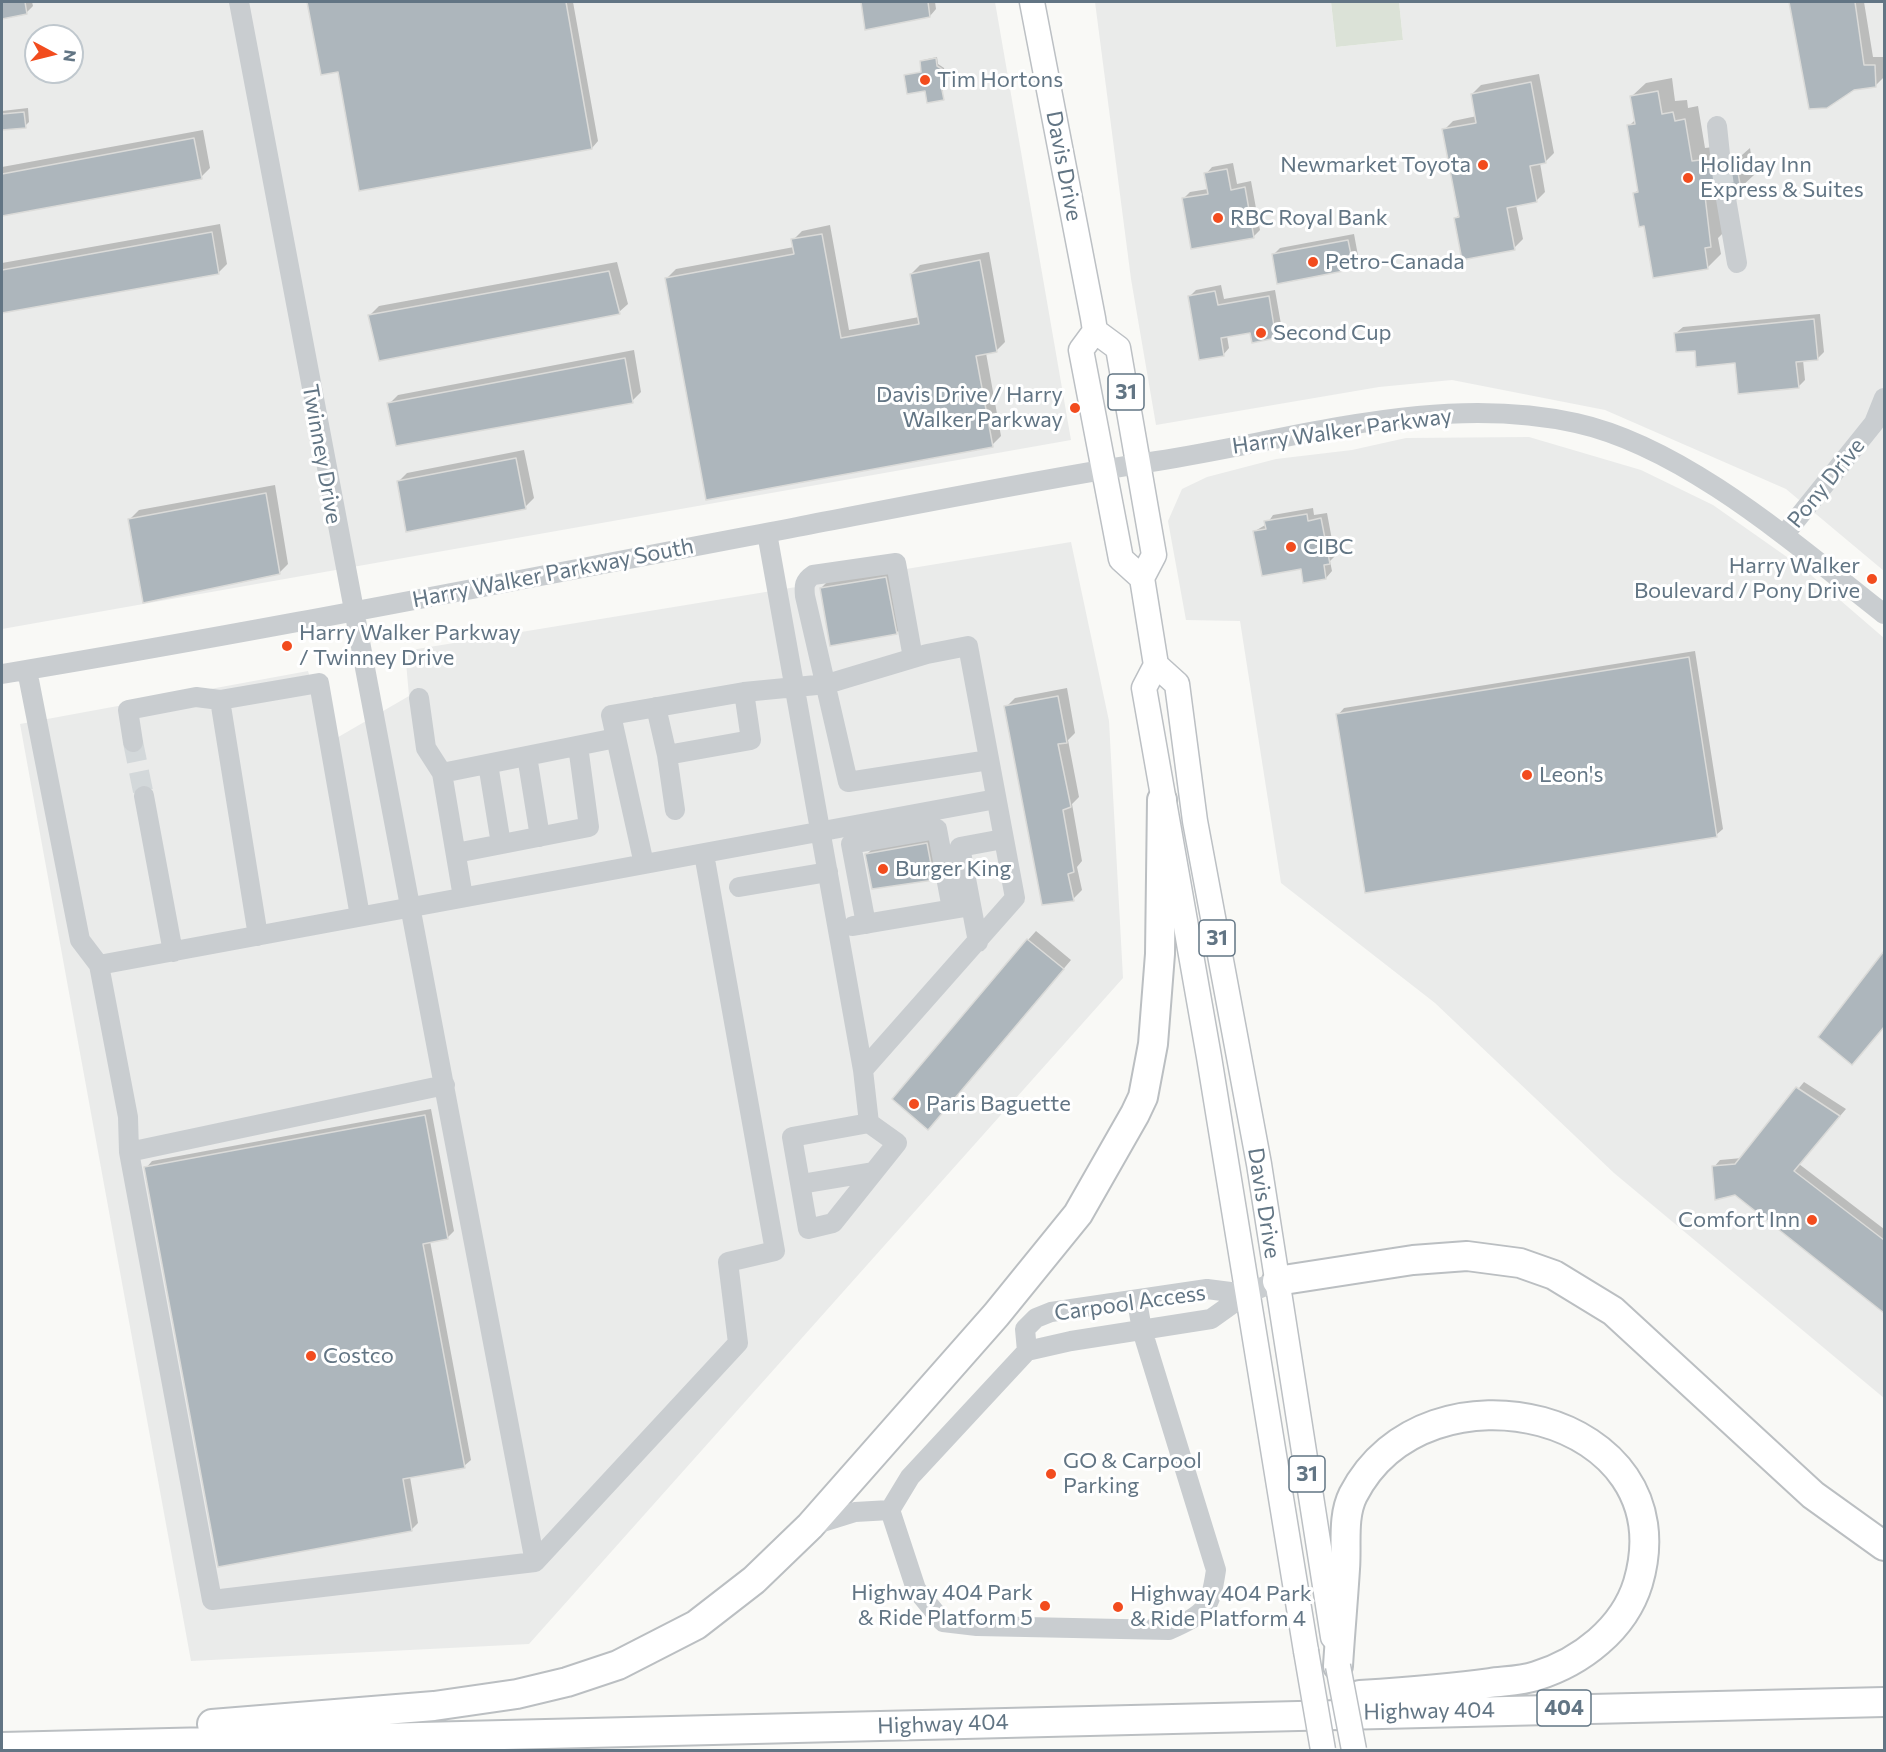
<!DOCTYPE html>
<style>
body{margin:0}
#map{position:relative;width:1886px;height:1752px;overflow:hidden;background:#f9f9f6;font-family:Commissioner,sans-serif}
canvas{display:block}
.frame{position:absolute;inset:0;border:3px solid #627584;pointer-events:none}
.north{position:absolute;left:24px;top:24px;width:60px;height:60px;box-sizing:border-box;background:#fff;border:2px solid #c0c8ce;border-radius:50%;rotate:97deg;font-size:16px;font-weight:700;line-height:24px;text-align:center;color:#627584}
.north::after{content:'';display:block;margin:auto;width:21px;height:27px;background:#f24c1e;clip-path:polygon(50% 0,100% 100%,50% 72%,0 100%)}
</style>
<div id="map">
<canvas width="1886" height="1752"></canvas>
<div class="frame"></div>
<div class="north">N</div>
</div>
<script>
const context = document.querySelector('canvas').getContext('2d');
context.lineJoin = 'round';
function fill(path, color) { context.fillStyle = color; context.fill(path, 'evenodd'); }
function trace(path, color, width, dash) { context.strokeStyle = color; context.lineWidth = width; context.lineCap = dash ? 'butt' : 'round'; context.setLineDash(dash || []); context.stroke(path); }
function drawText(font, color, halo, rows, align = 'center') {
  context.font = font + ' Commissioner,sans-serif'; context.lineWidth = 6; context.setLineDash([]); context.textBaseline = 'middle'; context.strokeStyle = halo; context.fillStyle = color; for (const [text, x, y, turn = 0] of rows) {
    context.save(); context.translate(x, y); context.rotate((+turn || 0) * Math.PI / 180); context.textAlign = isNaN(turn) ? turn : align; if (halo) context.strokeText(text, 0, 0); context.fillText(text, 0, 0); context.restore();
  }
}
const built = new Path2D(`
 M2 2H995L1071 440 2 629ZM36 36H72V72H36Z
 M1095 2H1331L1336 47 1403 40 1399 2H1884V571L1786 489 1605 410 1452 380 1379 387 1156 425 1131 279Z
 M1529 437 1641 470 1713 505 1804 569 1884 638V1398L1614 1173 1435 1003 1281 883 1240 621 1186 620 1168 521 1182 489 1207 477 1276 459 1352 450 1406 438Z
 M1071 542 1109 721 1123 978 529 1644 191 1661 20 724 308 671 328 743 409 696 405 651Z`);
const green = new Path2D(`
 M1331 2H1399L1403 40 1336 47Z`);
const shadow = new Path2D(`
 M2 2H32L33 6 26 13 2 18Z
 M309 2H573L598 141 592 148 339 70 322 73Z
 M862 2H935L936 9 930 16 866 28Z
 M1791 2H1864L1873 57H1883L1884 77 1875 86 1854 89 1810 107Z
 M937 57 938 64 944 68 947 82 943 87V98L906 76 923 71V60Z
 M1539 74 1554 153 1545 162 1540 163 1545 192 1536 201 1516 205 1523 239 1514 248 1455 219 1460 214 1444 130 1453 121 1477 116 1472 94 1481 85Z
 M1672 78 1675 101 1687 100 1688 108 1698 106 1705 148 1713 147 1729 162H1734L1750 148 1754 175 1740 188 1726 180 1719 187 1724 232 1718 238 1721 254 1707 268 1645 224 1635 193 1639 189 1629 126 1636 119 1632 96 1646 83Z
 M28 108 29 122 25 126 2 128V111Z
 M203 130 210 168 201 177 2 214V167Z
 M1233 163 1237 184 1251 181 1260 230 1253 237 1183 199 1190 192 1208 189 1206 174 1212 167Z
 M220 224 227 264 218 273 2 312V263Z
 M830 225 849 330 919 317 911 274 920 265 989 252 1005 342 996 351 986 353 1001 436 992 445 667 278 676 269 794 247 793 240 802 231Z
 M1354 234 1359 261 1353 268 1273 255 1280 248Z
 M617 262 628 304 619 312 370 315 379 306Z
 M1221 285 1224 299 1275 290 1282 330 1275 337 1251 331 1227 336 1229 348 1223 355 1190 296 1196 290Z
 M1820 314 1824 352 1817 359 1803 360 1805 380 1798 387 1736 361 1697 349 1676 333 1683 327Z
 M634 350 641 392 632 401 389 404 398 395Z
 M524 450 534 498 525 507 398 482 407 473Z
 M275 485 288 564 279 573 130 519 139 510Z
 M1313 508 1314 515 1327 513 1335 556 1330 561 1332 571 1326 578 1302 568 1255 531 1267 524 1273 515Z
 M895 568 905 624 896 633 821 588 830 579Z
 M1695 651 1723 829 1716 835 1338 715 1344 708Z
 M1067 688 1075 733 1068 740 1079 797 1072 804 1082 861 1077 867 1082 890 1073 899 1006 707 1015 698Z
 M934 837 940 872 934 878 867 854 873 848Z
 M1036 931 1071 960 937 1119 1028 940Z
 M1884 954V1026L1858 1057 1820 1036Z
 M1804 1082 1846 1109 1799 1164 1884 1229V1311L1736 1194 1714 1167 1720 1160 1742 1158Z
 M431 1109 454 1231 447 1238 430 1241 471 1460 464 1466 410 1477 418 1523 412 1529 146 1168 152 1161Z`);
const building = new Path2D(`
 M2 2H25L27 14 2 19Z
 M307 2H566L592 149 359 191 338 72 321 75Z
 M861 2H928L930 17 865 30Z
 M1789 2H1855L1864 65H1875L1876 87 1854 90 1827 108 1809 109Z
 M936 58 937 66 942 69 946 85 942 90 944 100 927 103 925 91 907 94 904 75 921 72 920 61Z
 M1531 82 1546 163 1530 166 1537 202 1507 208 1515 250 1462 260 1454 218 1459 217 1442 129 1476 123 1471 94Z
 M1658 91 1662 114 1673 112 1675 121 1685 119 1692 161 1700 160 1701 167 1709 166 1712 171 1722 176 1728 173 1733 162 1736 161 1741 190 1737 191 1730 182 1722 181 1714 188 1713 195 1705 196 1711 247 1705 248 1708 269 1653 278 1644 226 1639 227 1633 193 1638 192 1627 125 1635 124 1630 96Z
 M24 112 26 128 2 130V114Z
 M194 138 202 179 2 216V174Z
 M1227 169 1231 190 1245 187 1254 238 1191 249 1182 198 1208 194 1204 173Z
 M212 232 219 274 2 313V270Z
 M822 234 841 338 919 324 910 274 980 260 997 352 976 356 993 447 706 500 665 278 794 254 791 239Z
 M1348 240 1354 269 1277 284 1272 254Z
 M609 271 620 314 379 361 368 315Z
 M1215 291 1218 305 1269 296 1276 338 1252 343 1250 333 1221 338 1224 356 1199 360 1188 296Z
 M1814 319 1818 360 1796 362 1799 388 1738 394 1735 363 1696 367 1695 351 1676 352 1674 333Z
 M625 358 633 403 396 446 387 403Z
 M516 458 526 509 406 532 397 481Z
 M266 493 280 574 143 603 128 519Z
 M1307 514 1308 521 1321 518 1330 564 1324 565 1326 579 1303 583 1301 569 1262 576 1253 531 1266 529 1264 521Z
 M886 577 897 634 830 646 820 588Z
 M1689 657 1717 837 1365 893 1336 714Z
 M1058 696 1067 743 1058 744 1071 807 1063 810 1074 872 1068 874 1074 901 1042 905 1004 706Z
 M927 843 934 880 872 889 865 854Z
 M1027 939 1064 969 928 1130 892 1099Z
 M1884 951V1027L1852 1065 1818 1037Z
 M1796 1087 1840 1116 1794 1171 1884 1240V1313L1735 1195 1715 1200 1712 1166 1735 1164Z
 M425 1115 448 1239 423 1244 465 1468 403 1479 412 1531 218 1567 144 1167Z`);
const minorTunnel = new Path2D(`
 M1721 164 1725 193
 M133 742 144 796`);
const minor = new Path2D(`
 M239 2C335 522 436 1042 535 1562
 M1717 126 1721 164
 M1725 193 1737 263
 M767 533 863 1070 869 1123 897 1143 833 1223 808 1229 792 1137 869 1123
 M1784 535 1874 423 1884 398
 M913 658 896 563 813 575C804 581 804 586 805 596L848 782 989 760
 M27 670 80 940 99 965 128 1117 129 1152 212 1600 535 1562 738 1343 728 1262 775 1251 704 854
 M2 674C268 630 532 577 797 527 917 504 1036 480 1157 461 1294 440 1437 392 1576 423 1685 447 1797 546 1884 614
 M419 698 426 748 442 773
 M656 707 667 755 751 740 744 692
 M133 742 128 710 196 697 220 700
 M667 755 675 810
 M527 756 540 837
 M488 764 501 844
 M144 796 173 952
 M456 853 589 827 578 746
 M644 864 611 715 744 692 827 684 927 654 968 646 1015 898 863 1070
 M739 887 828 872
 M463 897 442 773 616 738
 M866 924 851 844 937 829 952 909
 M853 926 965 907
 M258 936 220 700 319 683 360 916
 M978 942 960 847 1003 839
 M99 965 996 799
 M129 1152 445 1085
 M801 1184 873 1172
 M1027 1351 1025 1329 1036 1318 1051 1312 1207 1289 1246 1294
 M890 1510 916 1589 943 1622 977 1626 1169 1630C1206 1613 1210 1610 1216 1570L1142 1330 1137 1301
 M890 1510 910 1477 1027 1351 1071 1341 1211 1319 1246 1294 1277 1281
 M810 1526 855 1512 890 1510`);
const major = new Path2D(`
 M1032 2 1093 318 1095 331 1081 350 1121 559 1142 578
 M1095 331 1118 348 1154 555 1142 578 1156 665 1144 688 1209 1057 1306 1651
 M1156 665 1177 684 1195 821 1259 1164 1333 1637`);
const highway = new Path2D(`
 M1277 1281 1413 1260 1467 1256 1520 1263 1554 1275 1613 1311 1813 1495 1884 1546
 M1338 1666C1340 1634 1343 1601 1345 1569 1347 1545 1342 1517 1353 1495 1426 1352 1688 1413 1638 1583 1624 1629 1581 1662 1536 1676 1521 1681 1504 1681 1490 1683 1446 1689 1403 1692 1360 1695
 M212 1724 434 1706 517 1694 567 1682 618 1665 696 1625 754 1580 810 1526 996 1315 1078 1214 1135 1114 1143 1097 1153 1044 1160 954 1162 800
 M2 1747 1884 1702`);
const majorBridge = new Path2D(`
 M1306 1651 1323 1750
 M1338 1666 1354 1750`);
const markers = [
 [925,80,6,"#f24c1e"],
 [1483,165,6,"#f24c1e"],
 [1688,178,6,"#f24c1e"],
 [1218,218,6,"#f24c1e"],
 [1313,262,6,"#f24c1e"],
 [1261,333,6,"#f24c1e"],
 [1075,408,6,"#f24c1e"],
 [1291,547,6,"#f24c1e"],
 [1872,579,6,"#f24c1e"],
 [287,646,6,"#f24c1e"],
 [1527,775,6,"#f24c1e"],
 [883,869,6,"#f24c1e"],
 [914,1104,6,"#f24c1e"],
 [1812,1220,6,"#f24c1e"],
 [311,1356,6,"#f24c1e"],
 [1051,1474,6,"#f24c1e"],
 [1045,1606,6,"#f24c1e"],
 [1118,1607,6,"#f24c1e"]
];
const shields = [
 [1126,392,36],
 [1217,938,36],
 [1307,1474,36],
 [1564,1708,54]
];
const shieldNames = [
 ["31",1126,392],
 ["31",1217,938],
 ["31",1307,1474],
 ["404",1564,1708]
];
const poiNames = [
 ["Tim Hortons",937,80],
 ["Newmarket Toyota",1471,165,"right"],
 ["Holiday Inn",1700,165],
 ["Express & Suites",1700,190],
 ["RBC Royal Bank",1230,218],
 ["Petro-Canada",1325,262],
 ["Second Cup",1273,333],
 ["Davis Drive / Harry",1063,395,"right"],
 ["Walker Parkway",1063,420,"right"],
 ["CIBC",1303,547],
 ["Harry Walker",1860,566,"right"],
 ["Boulevard / Pony Drive",1860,591,"right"],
 ["Harry Walker Parkway",299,633],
 ["/ Twinney Drive",299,658],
 ["Leon's",1539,775],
 ["Burger King",895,869],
 ["Paris Baguette",926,1104],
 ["Comfort Inn",1800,1220,"right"],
 ["Costco",323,1356],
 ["GO & Carpool",1063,1461],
 ["Parking",1063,1486],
 ["Highway 404 Park",1033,1593,"right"],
 ["& Ride Platform 5",1033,1618,"right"],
 ["Highway 404 Park",1130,1594],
 ["& Ride Platform 4",1130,1619]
];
const streetNames = [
 ["Davis Drive",1064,166,79],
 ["Harry Walker Parkway",1342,431,-8],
 ["Twinney Drive",322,454,80],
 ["Pony Drive",1826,483,-51],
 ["Harry Walker Parkway South",553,573,-11],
 ["Davis Drive",1264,1203,81],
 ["Carpool Access",1130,1303,-8],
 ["Highway 404",1429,1711,-1],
 ["Highway 404",943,1724,-2]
];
fill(built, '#eaebea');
fill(green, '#dbe2d7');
fill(shadow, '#0003');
fill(building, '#adb6bc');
trace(building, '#dbdbd9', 1.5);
trace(minorTunnel, '#d3d8da', 20, [20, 10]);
trace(major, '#bcc0c4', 27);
trace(highway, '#bbbfc2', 32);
trace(minor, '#c9cdd0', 20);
trace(major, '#fff', 24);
trace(highway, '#fff', 28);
trace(majorBridge, '#bcc0c4', 27, []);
trace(majorBridge, '#fff', 24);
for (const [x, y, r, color] of markers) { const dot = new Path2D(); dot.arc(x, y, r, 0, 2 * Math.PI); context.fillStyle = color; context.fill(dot); trace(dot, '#fff', 2); }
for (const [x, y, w] of shields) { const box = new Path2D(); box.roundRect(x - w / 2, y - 18, w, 36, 4.5); context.fillStyle = '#fff'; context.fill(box); trace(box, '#627584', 1.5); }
drawText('bold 21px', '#627584', null, shieldNames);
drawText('22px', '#627584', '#fff', poiNames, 'left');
drawText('22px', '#627584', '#fff', streetNames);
</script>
